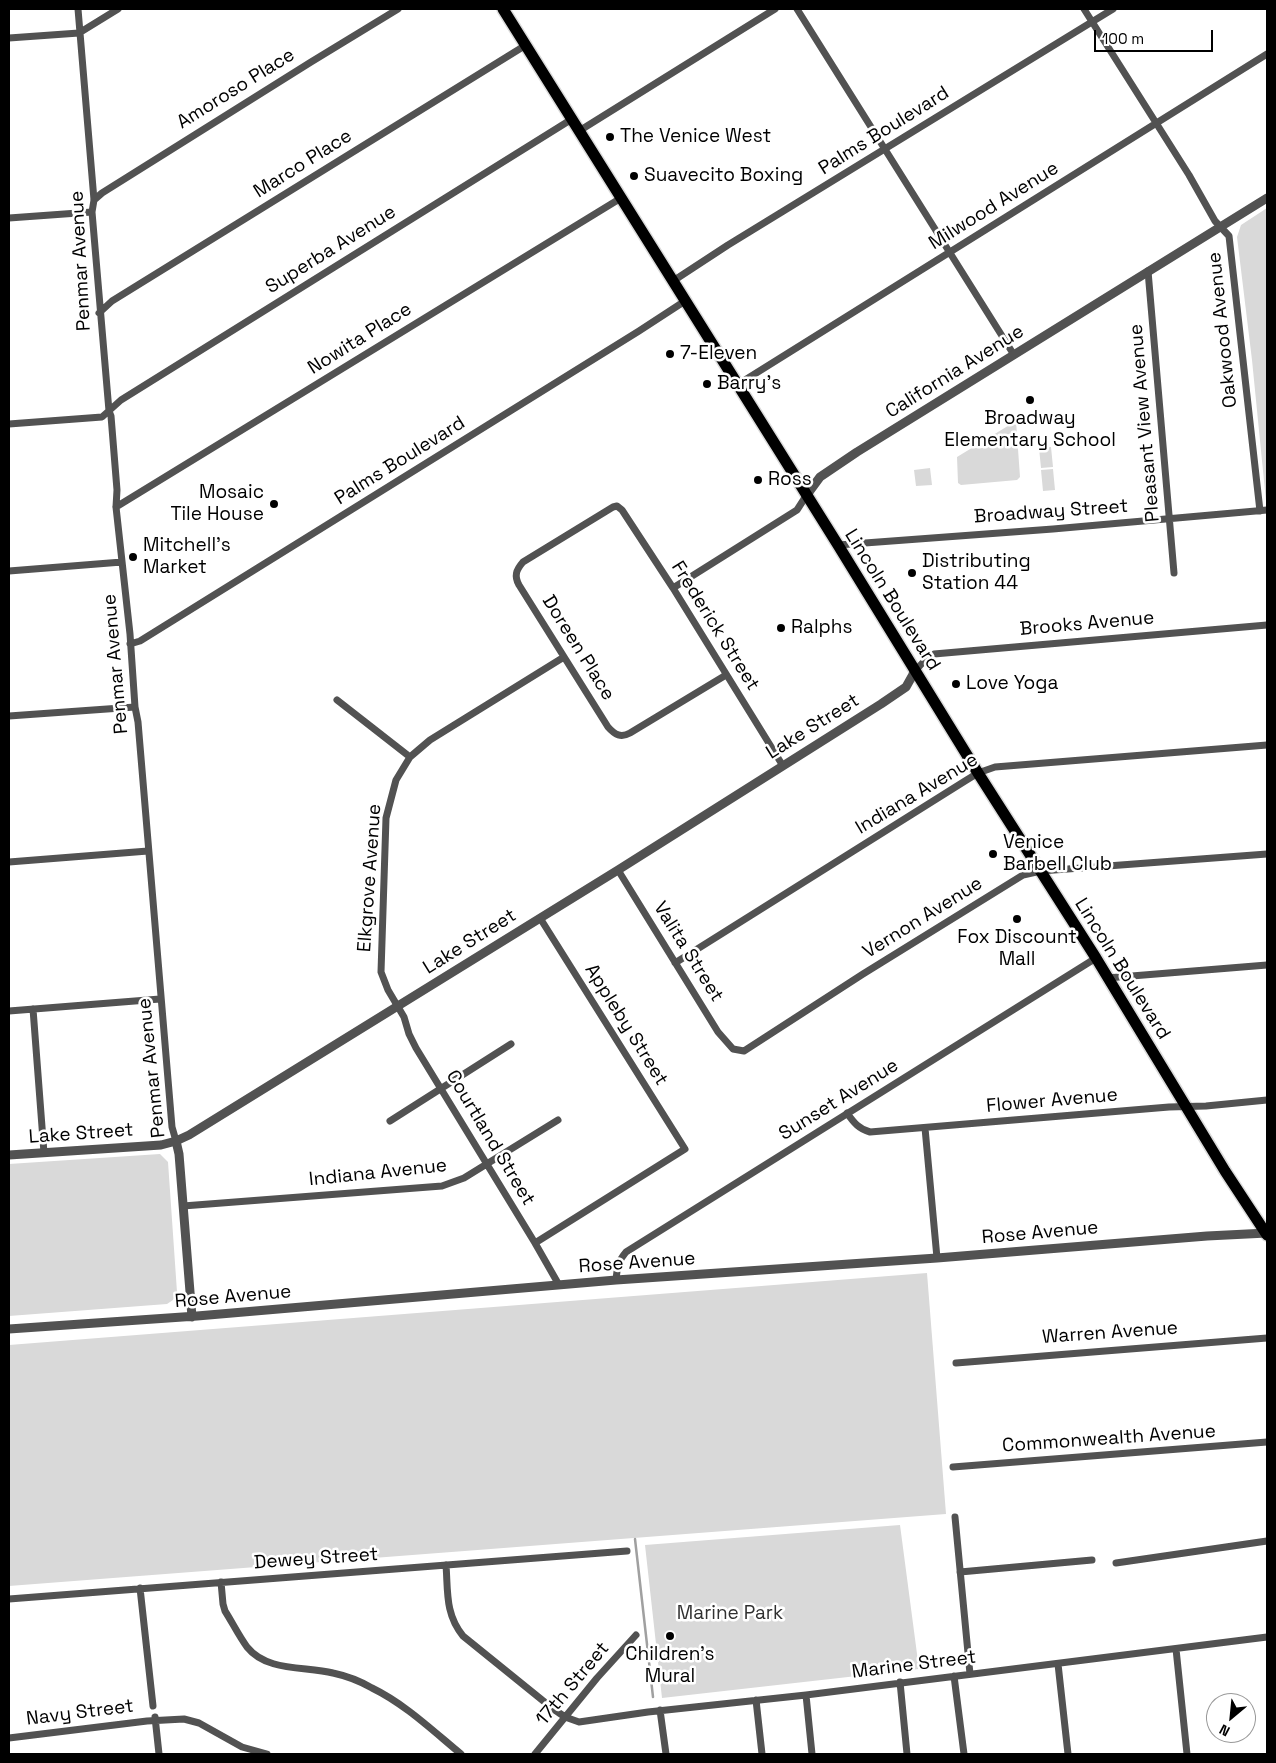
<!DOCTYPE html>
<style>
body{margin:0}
#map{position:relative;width:1276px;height:1763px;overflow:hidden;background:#fff;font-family:"Space Grotesk",sans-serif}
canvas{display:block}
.frame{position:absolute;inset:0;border:10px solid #000;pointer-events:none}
.north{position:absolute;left:1206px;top:1693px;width:50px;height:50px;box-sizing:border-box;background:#fff;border:1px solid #999;border-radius:50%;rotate:208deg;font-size:14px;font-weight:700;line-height:20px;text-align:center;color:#000}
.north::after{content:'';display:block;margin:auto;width:18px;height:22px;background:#000;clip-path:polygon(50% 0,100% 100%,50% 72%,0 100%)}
.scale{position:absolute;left:1094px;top:30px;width:119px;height:22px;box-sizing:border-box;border:2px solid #000;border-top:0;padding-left:6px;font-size:15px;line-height:18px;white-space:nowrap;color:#000;-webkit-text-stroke:4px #fff;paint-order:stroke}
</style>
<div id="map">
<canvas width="1276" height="1763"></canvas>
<div class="frame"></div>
<div class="north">N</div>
<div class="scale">100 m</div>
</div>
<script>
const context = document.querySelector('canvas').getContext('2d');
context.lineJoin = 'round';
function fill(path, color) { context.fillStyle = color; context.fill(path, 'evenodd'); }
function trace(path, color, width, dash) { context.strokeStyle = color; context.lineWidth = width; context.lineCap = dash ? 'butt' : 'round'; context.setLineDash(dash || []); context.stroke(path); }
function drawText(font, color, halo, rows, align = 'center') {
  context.font = font + ' "Space Grotesk",sans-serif'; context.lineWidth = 5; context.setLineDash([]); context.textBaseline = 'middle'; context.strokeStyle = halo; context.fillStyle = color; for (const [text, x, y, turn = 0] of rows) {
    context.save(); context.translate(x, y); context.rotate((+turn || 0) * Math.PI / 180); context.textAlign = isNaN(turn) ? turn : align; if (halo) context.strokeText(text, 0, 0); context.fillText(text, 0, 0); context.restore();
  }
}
const green = new Path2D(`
 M1267 208V501H1266L1252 360 1237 237 1241 225Z
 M1016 421 1020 477 1017 480 961 485 958 483 957 457Z
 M1051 447 1053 467 1041 468 1039 448Z
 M930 468 932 485 916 486 914 470Z
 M1053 469 1055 490 1043 491 1041 470Z
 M160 1154 168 1162 177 1292 173 1300 167 1304 9 1316V1164Z
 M927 1273 946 1514 9 1586V1345Z
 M900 1525 919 1669 662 1698 645 1545Z`);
const stream = new Path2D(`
 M635 1539 653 1697`);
const minor = new Path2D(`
 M78 9 94 200 92 212 109 411 111 416 117 490 116 507 130 634 135 707 138 722 172 1127 176 1141
 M797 9 1014 355
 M1084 9 1189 175 1215 221 1229 236 1260 511
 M9 38 79 33 118 9
 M579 131 775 9
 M94 200 102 193 311 62 398 9
 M9 218 92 212
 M1148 271 1174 573
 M673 281 728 245 1113 9
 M99 313 112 301 526 45
 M737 385 1267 54
 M9 424 102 417 121 400 572 119
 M116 507 621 198
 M838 545 1053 529 1267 510
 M9 571 122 562
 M673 588 797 510 806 496
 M130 644 140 641 639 331 685 301
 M915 671 927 658 934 654 1267 625
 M726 675 630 733C621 738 615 735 608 727L519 585C514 576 516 570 523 562L613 507 617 506 622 510 673 588 783 766
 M337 700 410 757
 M9 716 135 707
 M9 862 148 851
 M618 870 718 1032 733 1049 744 1051 863 974 1023 875 1041 871 1267 854
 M675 963 965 781 978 773 995 767 1267 745
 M1107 978 1267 965
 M33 1009 44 1153
 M9 1011 160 999
 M847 1113C854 1123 859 1129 870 1132L1169 1107 1206 1106 1267 1100
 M390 1121 511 1044
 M925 1128 937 1258
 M183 1206 442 1186 464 1178 558 1120
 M535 1243 685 1149 540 918
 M616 1280C617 1269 618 1261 626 1252L1096 958
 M559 1285 535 1243 416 1048 409 1034 404 1017 388 990 381 972 386 818 396 780 410 757 430 740 564 657
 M956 1363 1267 1338
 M953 1467 1267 1442
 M955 1517 970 1674
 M1116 1563 1267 1541
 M446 1565C448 1591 445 1614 463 1636L552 1708 565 1717 579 1722 648 1712 806 1695 1267 1637
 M960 1572 1092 1560
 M221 1582 223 1604 225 1611C232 1622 239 1636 247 1647 267 1672 305 1666 333 1673 347 1676 360 1681 372 1688 405 1704 433 1731 461 1754
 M140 1588 153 1706
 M9 1599 627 1551
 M1176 1649 1187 1754
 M1058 1664 1068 1754
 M954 1676 964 1754
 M900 1682 907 1754
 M806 1695 812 1754
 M756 1700 762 1754
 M660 1710 666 1754
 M155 1717 159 1754
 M9 1738 147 1721 184 1719 199 1723 242 1747 267 1754
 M535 1754 597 1678 636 1635`);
const tertiary = new Path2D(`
 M806 496 820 477 857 452 1267 198
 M176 1141 179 1154 192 1317
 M9 1155 161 1145 176 1141 189 1135 618 870 881 704 906 687 915 671
 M9 1329 197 1316 616 1280 937 1258 1207 1236 1267 1233`);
const trunk = new Path2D(`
 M503 9 838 545 978 773 1096 958 1225 1171 1267 1235`);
const markers = [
 [610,137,5,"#000"],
 [634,176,5,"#000"],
 [670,354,5,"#000"],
 [707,384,5,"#000"],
 [1030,400,5,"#000"],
 [758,480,5,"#000"],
 [274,504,5,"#000"],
 [133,557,5,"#000"],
 [912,573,5,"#000"],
 [781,628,5,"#000"],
 [956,684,5,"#000"],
 [993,854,5,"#000"],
 [1017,919,5,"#000"],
 [670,1636,5,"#000"]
];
const streetNames = [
 ["Amoroso Place",236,89,-32],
 ["Palms Boulevard",884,131,-32],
 ["Marco Place",303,164,-32],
 ["Milwood Avenue",994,206,-32],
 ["Superba Avenue",331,250,-32],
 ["Penmar Avenue",81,261,-93],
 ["Oakwood Avenue",1223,330,-96],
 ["Nowita Place",360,339,-32],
 ["California Avenue",955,372,-32],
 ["Pleasant View Avenue",1145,423,-95],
 ["Palms Boulevard",400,461,-32],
 ["Broadway Street",1051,512,-4],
 ["Lincoln Boulevard",892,600,58],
 ["Brooks Avenue",1087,624,-5],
 ["Frederick Street",715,626,58],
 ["Doreen Place",578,648,58],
 ["Penmar Avenue",116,664,-95],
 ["Lake Street",813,727,-32],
 ["Indiana Avenue",917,794,-31],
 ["Elkgrove Avenue",370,878,-86],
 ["Vernon Avenue",923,918,-32],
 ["Lake Street",470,942,-32],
 ["Valita Street",688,952,58],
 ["Lincoln Boulevard",1122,969,58],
 ["Appleby Street",626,1025,58],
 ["Penmar Avenue",152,1068,-96],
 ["Sunset Avenue",839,1100,-32],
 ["Flower Avenue",1052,1101,-5],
 ["Lake Street",81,1134,-4],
 ["Courtland Street",490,1138,59],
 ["Indiana Avenue",378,1173,-6],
 ["Rose Avenue",1040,1233,-5],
 ["Rose Avenue",637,1263,-4],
 ["Rose Avenue",233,1297,-5],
 ["Warren Avenue",1110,1333,-4],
 ["Commonwealth Avenue",1109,1439,-4],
 ["Dewey Street",316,1559,-4],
 ["Marine Street",914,1665,-7],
 ["17th Street",573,1684,-50],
 ["Navy Street",80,1713,-7]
];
const poiNames = [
 ["The Venice West",620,137],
 ["Suavecito Boxing",644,176],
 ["7-Eleven",680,354],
 ["Barry's",717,384],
 ["Broadway",1030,419,"center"],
 ["Elementary School",1030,441,"center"],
 ["Ross",768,480],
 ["Mosaic",264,493,"right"],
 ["Tile House",264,515,"right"],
 ["Mitchell's",143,546],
 ["Market",143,568],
 ["Distributing",922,562],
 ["Station 44",922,584],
 ["Ralphs",791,628],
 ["Love Yoga",966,684],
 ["Venice",1003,843],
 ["Barbell Club",1003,865],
 ["Fox Discount",1017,938,"center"],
 ["Mall",1017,960,"center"],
 ["Children's",670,1655,"center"],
 ["Mural",670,1677,"center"]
];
const parkNames = [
 ["Marine Park",730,1614]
];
fill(green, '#d9d9d9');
trace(stream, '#a0a0a0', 2.5);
trace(trunk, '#dbdbdb', 14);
trace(minor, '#525252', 7);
trace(tertiary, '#525252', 9);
trace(trunk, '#000', 11);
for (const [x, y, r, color] of markers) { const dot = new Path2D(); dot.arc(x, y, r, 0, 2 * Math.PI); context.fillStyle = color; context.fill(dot); trace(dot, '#fff', 2); }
drawText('19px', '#000', '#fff', streetNames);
drawText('19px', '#000', '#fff', poiNames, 'left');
drawText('19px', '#303030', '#fff', parkNames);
</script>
